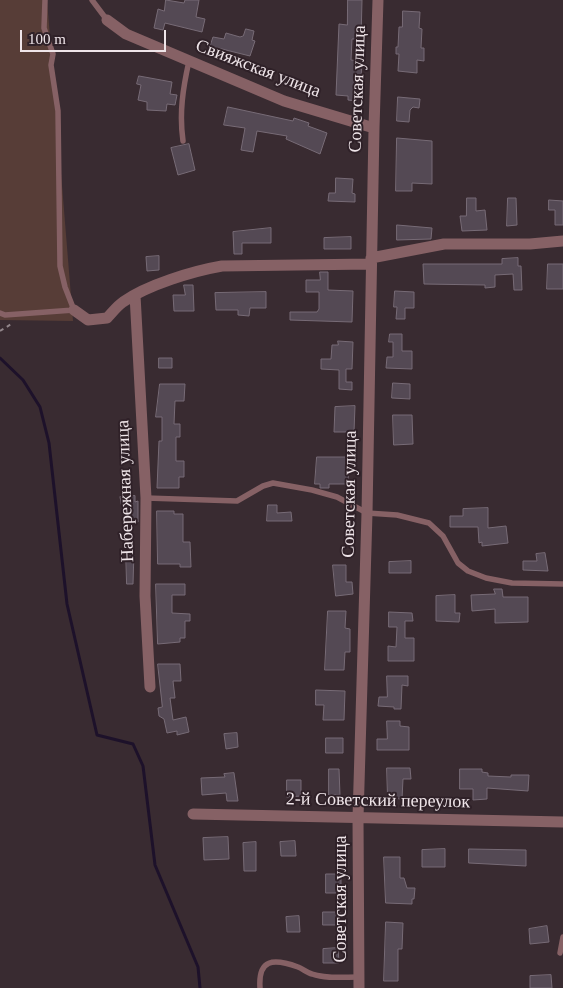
<!DOCTYPE html>
<meta charset="utf-8">
<style>
body{margin:0}
#map{position:relative;width:563px;height:988px;overflow:hidden;background:#392b31;font-family:Georgia,serif}
canvas{display:block}
.scale{position:absolute;left:20px;top:30px;width:146px;height:22px;box-sizing:border-box;border:2px solid #efe5e9;border-top:0;padding-left:6px;font-size:15px;line-height:18px;white-space:nowrap;color:#efe5e9;-webkit-text-stroke:4px #2f2128;paint-order:stroke}
</style>
<div id="map">
<canvas width="563" height="988"></canvas>
<div class="scale">100 m</div>
</div>
<script>
const context = document.querySelector('canvas').getContext('2d');
context.lineJoin = 'round';
function fill(path, color) { context.fillStyle = color; context.fill(path, 'evenodd'); }
function trace(path, color, width, dash) { context.strokeStyle = color; context.lineWidth = width; context.lineCap = dash ? 'butt' : 'round'; context.setLineDash(dash || []); context.stroke(path); }
function drawText(font, color, halo, rows, align = 'center') {
  context.font = font + ' Georgia,serif'; context.lineWidth = 4; context.setLineDash([]); context.textBaseline = 'middle'; context.strokeStyle = halo; context.fillStyle = color; for (const [text, x, y, turn = 0] of rows) {
    context.save(); context.translate(x, y); context.rotate((+turn || 0) * Math.PI / 180); context.textAlign = isNaN(turn) ? turn : align; if (halo) context.strokeText(text, 0, 0); context.fillText(text, 0, 0); context.restore();
  }
}
const green = new Path2D(`
 M0 0H47L73 321 0 320Z`);
const stream = new Path2D(`
 M0 358 23 380 40 407 49 443 67 604 97 735 133 744 143 766 155 865 198 967 200 988`);
const building = new Path2D(`
 M166 0 184 3 185 0H199L196 17 205 19 202 32 165 23 163 30 154 28 158 9 164 11Z
 M348 0H362L361 39H352L351 60 362 61 360 97H357L356 101 348 100V96L336 95 339 24 347 25Z
 M403 11 420 12 419 28 422 29 421 48H424V61L417 60V73L398 71 399 54H396V47H398L399 27H402Z
 M246 29 254 31 252 40 255 41 250 56 210 46 213 37 224 39 226 33 240 37 243 36Z
 M139 76 172 82 170 94 177 95 175 105 167 104 166 111 147 110V102L138 100 141 85 137 84Z
 M398 97 420 99 419 108 413 107 410 110 409 122 397 121Z
 M228 107 293 121 294 118 309 123 308 126 327 133 320 154 286 139 287 136 257 131 253 152 241 150 245 128 224 125Z
 M397 138 432 141V184L412 183V191H396Z
 M189 144 195 170 178 175 171 148Z
 M336 178 353 179 352 193 355 194V202L328 201 329 193H335Z
 M467 198H476V211L485 210 487 230 462 231 460 216H466Z
 M508 198H516L517 225 507 226Z
 M549 200 563 201V225H555V210H549Z
 M397 225 432 228 431 239 397 240Z
 M271 228V243H242V254H234L233 232Z
 M351 237V249H324V238Z
 M159 256V270L147 271 146 257Z
 M518 258V266H521L522 290H514L513 274 495 275V287L485 288V285L424 284 423 264H502V259Z
 M548 264H563V289H547Z
 M320 272H328V290L353 291 352 322 290 320V312H317L319 309V292H306V280H320Z
 M184 285H193L194 311H174L173 295H185Z
 M395 291 414 292V308H405V319H396L397 307H394Z
 M266 292V308H250L249 316 238 315V310H216L215 293Z
 M390 334H402V351H412V369L386 368 387 357H393V342H389Z
 M338 341 353 342 352 369H346V382H352V390L339 389V370L321 369V359H331L332 345H338Z
 M159 358H172V368H159Z
 M393 383 410 384V399L392 398Z
 M160 384H185L184 401H175L174 424H180V437H176V461H184V477H179V488H157L159 441H162V417H156Z
 M355 406 354 432H334L335 407Z
 M393 415H412L413 444 394 445Z
 M317 457H349L348 484H329V488H320V484H315Z
 M135 496V502L138 501V522L125 524 120 497Z
 M268 505H277V513L291 512 292 521H267Z
 M488 508V528L506 526 508 543 482 546V542L479 543 478 527H450V516H463V509Z
 M157 511H174V514H183V542H190L191 567H180V564H158Z
 M126 551H134L133 584H127Z
 M545 553 548 571 523 570V561H537L536 554Z
 M411 561V573H389V562Z
 M333 565H346V582H352L353 594 336 596Z
 M156 584H185V595H172V613L190 614V621H185V638H180V642L158 644Z
 M494 589H502L503 597H528V622L495 623V609L472 611 471 595 495 594Z
 M455 595V613H460L459 622 436 621V596Z
 M328 611H346L345 628 350 629V652H345L344 670H325Z
 M389 612 412 613 413 621H405V638H414V661H388V646L396 647 397 627H389Z
 M158 664H180L181 681H173L175 698H170L173 720 186 717 189 732 177 735V731L167 733 164 719 159 716 158 708 162 707Z
 M387 676H408V686L402 685 401 709H394V707L378 706 379 697H387Z
 M316 690 345 691 344 720H323L324 705H316Z
 M387 721H400V726L409 727V750H377V739H387Z
 M237 733 238 747 226 749 224 734Z
 M326 738H343V753H326Z
 M387 768H410L411 779H403L402 799 388 798Z
 M329 769H339L340 795H329Z
 M460 769H482V772L488 773V776L511 777V775H529L528 791 487 788V799L473 800V789H460Z
 M234 773 238 801H227L226 793 202 795 201 778 225 777 224 774Z
 M287 780H301V796L287 797Z
 M228 837 229 859 204 860 203 838Z
 M295 841 296 856H281L280 842Z
 M256 842V871H244L243 843Z
 M445 849V867H422V850Z
 M469 849 526 850V866L469 863Z
 M384 857H400V878H404L407 888H415L414 899H412V904L386 903Z
 M326 874H341V893H326Z
 M323 912H340L339 925H323Z
 M299 916 300 932H287L286 917Z
 M386 922 403 923 402 949H398V981H384Z
 M547 926 549 942 530 944 529 929Z
 M338 948 339 963H323V949Z
 M551 975 552 988H530V976Z`);
const path = new Path2D(`
 M0 331 13 323`);
const lane = new Path2D(`
 M92 0 107 20
 M183 141C179 113 183 88 189 61
 M0 313 5 315 74 310 65 287 60 266 58 111 51 65 53 54 44 28 45 0
 M146 498 237 501 263 486 273 483 312 490 337 497 367 513 397 515 429 523 443 536 458 563 468 571 486 578 512 583 563 584
 M560 953 563 937
 M260 988C258 959 273 958 298 967 303 969 307 973 312 974 326 979 343 977 359 977`);
const street = new Path2D(`
 M107 20 126 34 284 101 374 128
 M371 258 444 244H530L563 241
 M135 295 146 498 145 596 150 687
 M74 310 88 320 107 318C112 313 117 306 123 302 147 285 193 271 222 266L371 264
 M193 814 563 822
 M359 988 358 818 367 513 374 128 378 0`);
const streetNames = [
 ["Свияжская улица",258,69,21],
 ["Советская улица",358,89,-88],
 ["Набережная улица",126,491,-92],
 ["Советская улица",350,494,-89],
 ["2-й Советский переулок",378,801,1],
 ["Советская улица",341,899,-90]
];
fill(green, '#573d37');
trace(stream, '#1d112a', 3);
fill(building, '#544954');
trace(building, '#776b76', 1);
trace(path, '#91858a', 2, [4, 4]);
trace(lane, '#866165', 5.5);
trace(street, '#866165', 11);
drawText('18px', '#efe5e9', '#2f2128', streetNames);
</script>
